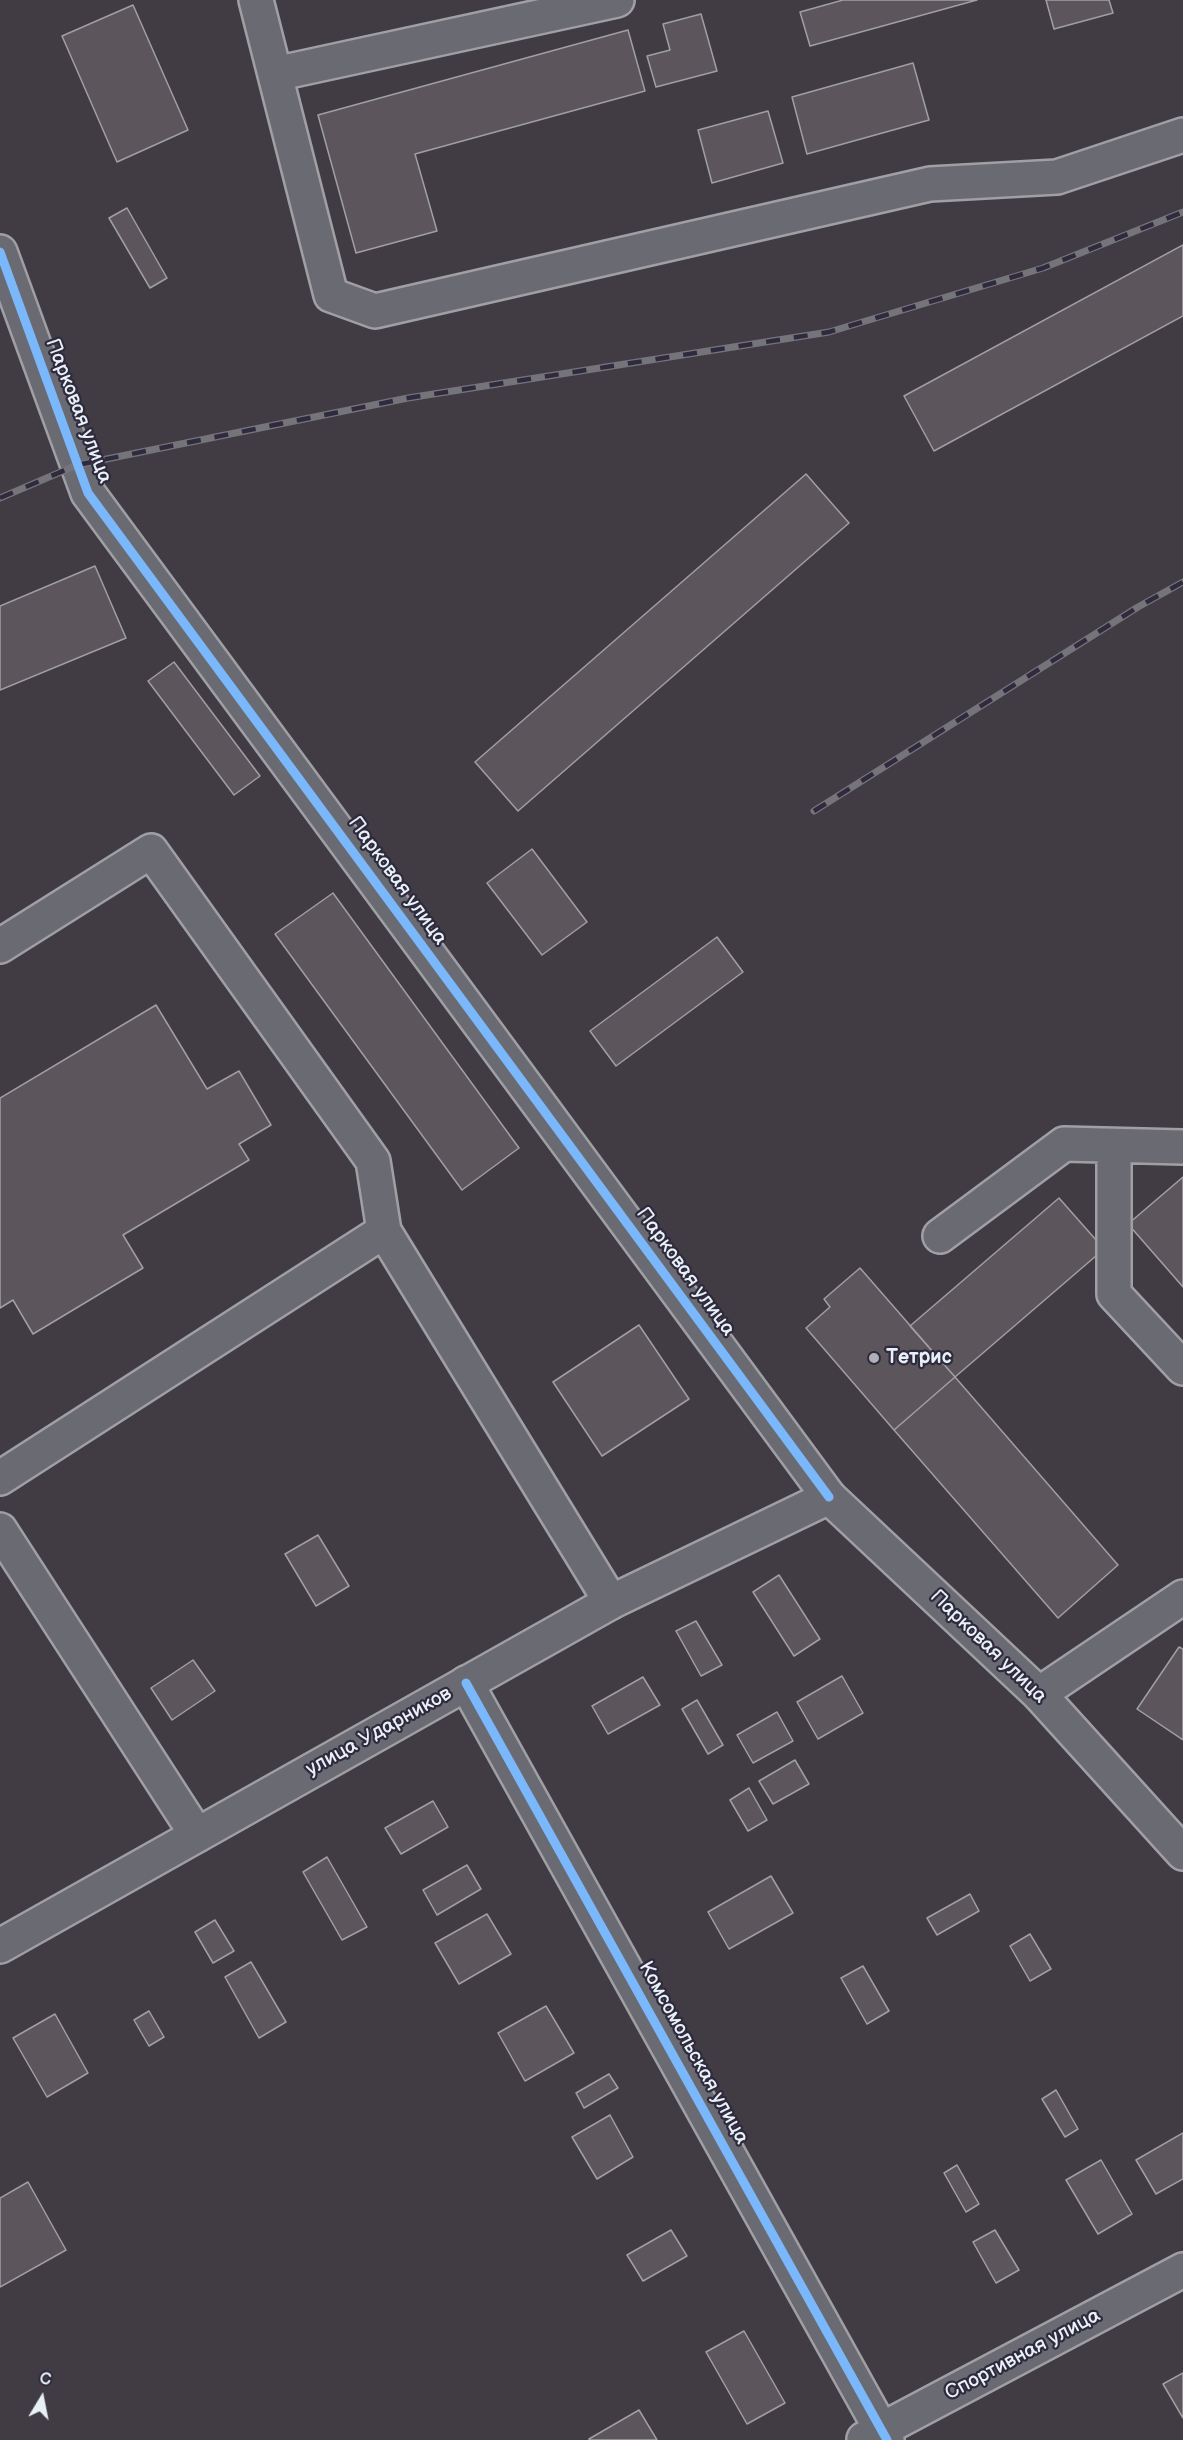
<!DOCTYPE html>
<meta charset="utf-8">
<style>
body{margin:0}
#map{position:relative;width:1183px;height:2440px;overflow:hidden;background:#413b44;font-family:"Balsamiq Sans",sans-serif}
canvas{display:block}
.north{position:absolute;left:12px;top:2368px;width:60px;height:60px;-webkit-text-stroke:4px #2f2a3d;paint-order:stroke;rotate:10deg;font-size:16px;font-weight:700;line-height:24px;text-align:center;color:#e8f1f8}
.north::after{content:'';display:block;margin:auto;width:21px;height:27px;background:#e8f1f8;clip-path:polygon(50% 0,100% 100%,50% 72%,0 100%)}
</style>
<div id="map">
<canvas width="1183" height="2440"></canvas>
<div class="north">С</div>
</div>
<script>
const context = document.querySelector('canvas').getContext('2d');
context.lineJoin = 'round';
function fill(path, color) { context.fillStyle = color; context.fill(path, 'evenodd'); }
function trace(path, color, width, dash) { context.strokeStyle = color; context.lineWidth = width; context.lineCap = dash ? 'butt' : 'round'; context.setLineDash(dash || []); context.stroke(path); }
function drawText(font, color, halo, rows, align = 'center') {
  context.font = font + ' "Balsamiq Sans",sans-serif'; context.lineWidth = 4.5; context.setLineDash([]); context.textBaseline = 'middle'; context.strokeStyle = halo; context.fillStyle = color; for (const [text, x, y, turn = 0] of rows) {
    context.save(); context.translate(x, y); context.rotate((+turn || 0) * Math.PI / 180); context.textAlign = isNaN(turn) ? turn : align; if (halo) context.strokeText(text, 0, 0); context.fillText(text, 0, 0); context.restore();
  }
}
const building = new Path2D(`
 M843 0H977L810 46 800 12Z
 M1046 0H1109L1113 13 1054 29Z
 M133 5 188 130 117 162 62 36Z
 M701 14 717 71 656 87 647 56 670 50 663 24Z
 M628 30 645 91 415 154 437 231 356 253 318 115Z
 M913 63 929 120 807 154 792 97Z
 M768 111 783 163 712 183 698 130Z
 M127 208 167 278 150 288 109 218Z
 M1183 245V316L934 451 904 396Z
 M806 474 849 523 518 811 475 762Z
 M95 566 126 638 0 690V606Z
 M174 662 260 776 234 795 148 681Z
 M532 849 587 922 542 955 487 883Z
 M333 893 519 1148 462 1190 275 934Z
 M717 937 743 972 616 1066 590 1031Z
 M156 1005 207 1089 239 1071 271 1125 239 1144 249 1160 123 1235 143 1268 33 1334 13 1300 0 1308V1098Z
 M1183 1177V1287L1128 1224Z
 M1059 1198 1104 1249 955 1377 910 1326Z
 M860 1268 955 1377 894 1430 806 1328 830 1307 824 1299Z
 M639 1325 689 1399 602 1456 553 1382Z
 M955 1377 1118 1565 1058 1618 894 1430Z
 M318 1535 349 1586 316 1606 285 1554Z
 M779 1575 820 1639 794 1656 753 1592Z
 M696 1621 722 1665 701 1676 676 1631Z
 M1179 1647 1183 1649V1740L1137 1709Z
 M193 1660 215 1691 172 1720 151 1688Z
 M842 1676 863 1713 818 1739 797 1702Z
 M643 1677 660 1705 608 1734 592 1706Z
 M697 1700 723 1745 708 1754 682 1709Z
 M777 1712 793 1741 753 1763 737 1735Z
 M795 1760 809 1784 773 1804 759 1781Z
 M749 1788 767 1820 748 1831 730 1800Z
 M433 1801 448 1827 401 1854 385 1828Z
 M327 1857 367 1927 342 1940 303 1872Z
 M467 1865 481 1889 437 1915 423 1890Z
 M771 1876 793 1913 729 1949 708 1912Z
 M970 1894 979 1911 937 1935 927 1918Z
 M487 1914 511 1954 459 1984 435 1943Z
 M215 1920 234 1951 213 1963 195 1932Z
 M1030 1934 1051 1969 1030 1981 1010 1946Z
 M251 1962 286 2022 259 2038 225 1977Z
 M863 1966 889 2011 867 2024 841 1978Z
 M546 2006 574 2053 525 2081 498 2033Z
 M149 2011 164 2037 149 2046 134 2020Z
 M55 2014 88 2073 47 2097 13 2038Z
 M609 2074 618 2088 584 2108 576 2093Z
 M1056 2090 1078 2129 1065 2137 1042 2099Z
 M610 2115 633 2157 597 2179 572 2137Z
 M1183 2133V2179L1156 2194 1136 2160Z
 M1101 2160 1132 2214 1098 2234 1066 2180Z
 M957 2165 979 2204 966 2212 944 2173Z
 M28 2182 66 2250 0 2287V2198Z
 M671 2230 687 2256 643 2281 627 2255Z
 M995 2230 1019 2270 996 2283 973 2242Z
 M744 2331 785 2403 747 2424 706 2352Z
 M1183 2373V2418L1163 2384Z
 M639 2410 657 2440H589V2439Z`);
const minor = new Path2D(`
 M256 0 331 295 375 311 930 184 1057 177 1183 135
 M275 74 617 0
 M0 252 88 493 829 1497
 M0 946 151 851 373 1161 384 1231
 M1114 1146V1294L1183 1368
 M940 1236 1064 1144 1183 1147
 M0 1478 384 1231 611 1602
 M0 1530 197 1835
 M466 1683 887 2440
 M1039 1694 1183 1597
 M864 2439 1183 2270`);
const major = new Path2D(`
 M0 1946 611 1602 829 1497 1039 1694 1183 1853`);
const rail = new Path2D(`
 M0 498 77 465 408 398 829 332 1043 268 1183 212
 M814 811 1138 607 1183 582`);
const cycleway = new Path2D(`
 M0 252 88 493 829 1497
 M466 1683 887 2440`);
const markers = [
 [874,1358,6,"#aeb1b9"]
];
const streetNames = [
 ["Парковая улица",78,411,69],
 ["Парковая улица",397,881,54],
 ["Парковая улица",685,1272,54],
 ["Парковая улица",988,1647,44],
 ["улица Ударников",379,1732,-29],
 ["Комсомольская улица",693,2053,61],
 ["Спортивная улица",1023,2355,-28]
];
const poiNames = [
 ["Тетрис",886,1358]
];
fill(building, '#5c565c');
trace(building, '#a09fa4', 1.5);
trace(minor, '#a09fa4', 38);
trace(major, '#a09fa4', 38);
trace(minor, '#6a6b72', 33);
trace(major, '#6a6b72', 33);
trace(rail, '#75747a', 7);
trace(rail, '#2f2a3d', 4.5, [14]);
trace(cycleway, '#7ab7fb', 9);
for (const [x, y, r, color] of markers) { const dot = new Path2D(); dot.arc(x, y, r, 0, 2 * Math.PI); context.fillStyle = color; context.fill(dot); trace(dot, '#2f2a3d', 2); }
drawText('20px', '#e8f1f8', '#2f2a3d', streetNames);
drawText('bold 20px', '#e8f1f8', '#2f2a3d', poiNames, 'left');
</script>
